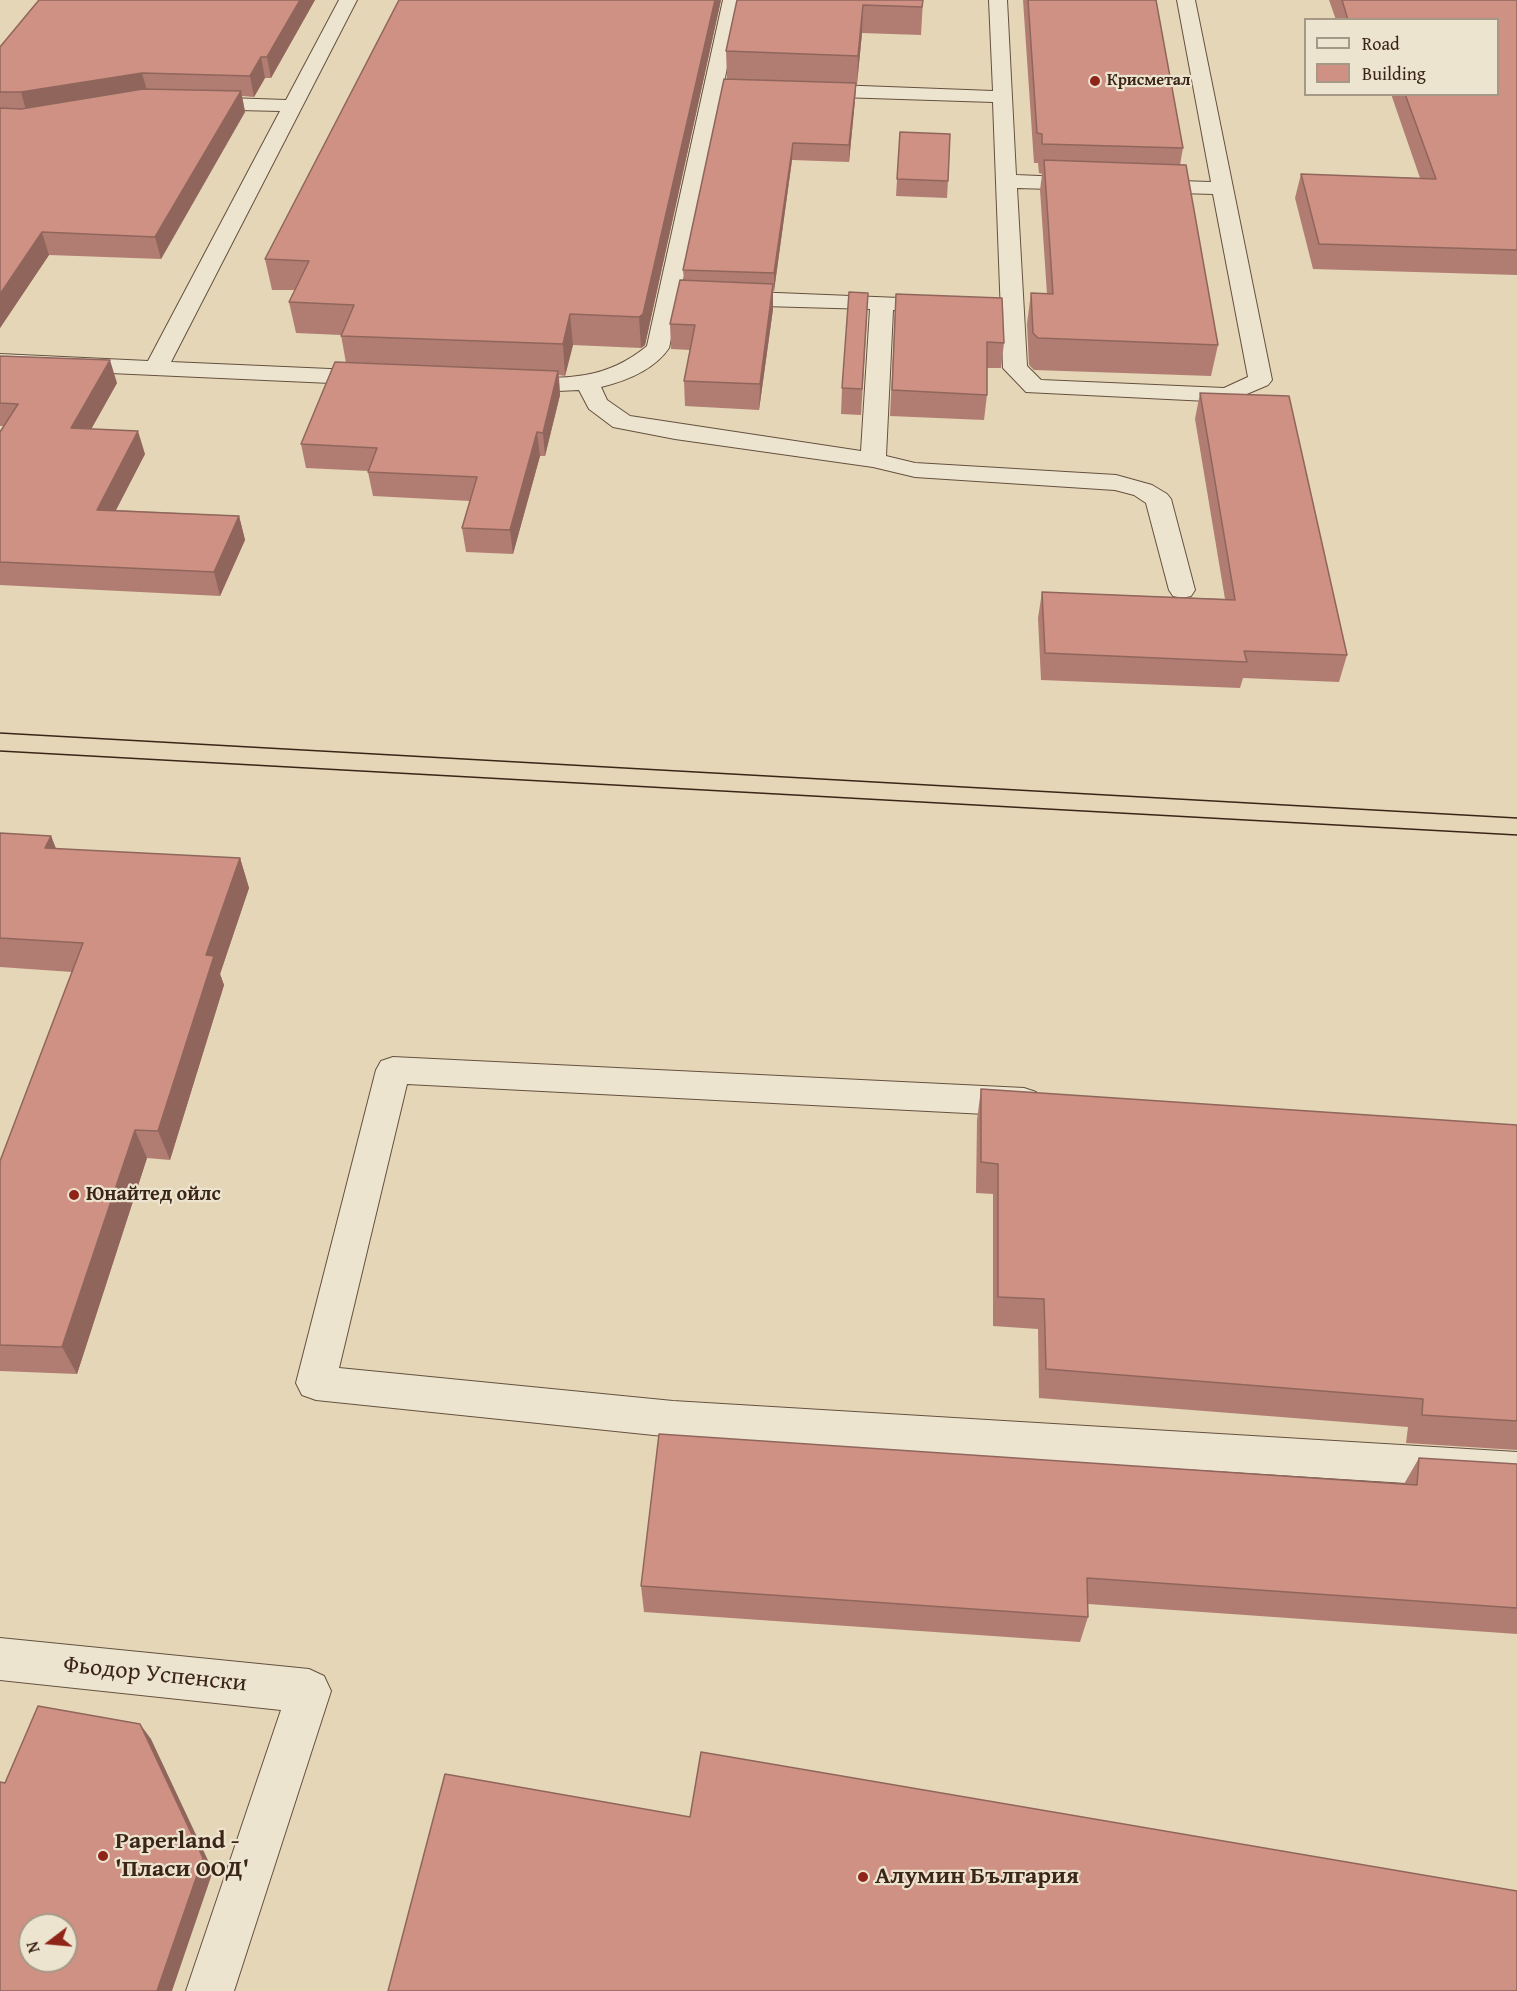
<!DOCTYPE html>
<meta charset="utf-8">
<style>
body{margin:0}
#map{position:relative;width:1517px;height:1991px;overflow:hidden;background:#e4d6b6;font-family:"Gentium Book Plus",serif}
canvas{display:block}
.legend{position:absolute;left:1304px;top:18px;width:195px;height:78px;box-sizing:border-box;background:#ede4d0;border:2px solid #a69886;margin:0;padding:8px 10px;list-style:none;font-size:18px;color:#3b2517}
.legend li{display:flex;align-items:center;gap:12px;height:30px}
.legend b{width:30px;border:2px solid #a69886}
.north{position:absolute;left:18px;top:1913px;width:60px;height:60px;box-sizing:border-box;background:#ede4d0;border:2px solid #a69886;border-radius:50%;rotate:254deg;font-size:16px;font-weight:700;line-height:24px;text-align:center;color:#3b2517}
.north::after{content:'';display:block;margin:auto;width:21px;height:27px;background:#8f2418;clip-path:polygon(50% 0,100% 100%,50% 72%,0 100%)}
</style>
<div id="map">
<canvas width="1517" height="1991"></canvas>
<ul class="legend">
<li><b style="height:8px;background:#ede4d0"></b>Road</li>
<li><b style="height:16px;background:#ce9184"></b>Building</li>
</ul>
<div class="north">N</div>
</div>
<script>
const context = document.querySelector('canvas').getContext('2d');
context.lineJoin = 'round';
function trace(path, color, width, dash) { context.strokeStyle = color; context.lineWidth = width; context.lineCap = dash ? 'butt' : 'round'; context.setLineDash(dash || []); context.stroke(path); }
function fill(path, color) { context.fillStyle = color; context.fill(path, 'evenodd'); }
function drawText(font, color, halo, rows, align = 'center') {
  context.font = font + ' "Gentium Book Plus",serif'; context.lineWidth = 4.5; context.setLineDash([]); context.textBaseline = 'middle'; context.strokeStyle = halo; context.fillStyle = color; for (const [text, x, y, turn = 0] of rows) {
    context.save(); context.translate(x, y); context.rotate((+turn || 0) * Math.PI / 180); context.textAlign = isNaN(turn) ? turn : align; if (halo) context.strokeText(text, 0, 0); context.fillText(text, 0, 0); context.restore();
  }
}
const minor = new Path2D(`
 M339 0H357L171 362 375 371 383 373 387 378 383 383 375 385 0 368V354L148 361 280 111 198 109 191 107 188 103 191 99 198 97 286 100Z
 M723 0H741L669 348C654 370 626 381 601 387L607 400 630 416 861 451 870 309 728 305 720 303 717 298 720 293 728 291 949 300 952 305 949 310 941 312 893 310 886 456 915 463 1116 475 1152 485 1167 494 1171 499 1195 590 1191 596 1182 598 1173 596 1169 590 1146 503 1134 495 1115 490 915 477 873 467 675 439 613 427 589 409 579 390 536 392 508 389 504 384 508 379 516 377C567 379 606 380 647 346Z
 M989 0H1007L1016 175 1086 178 1093 180 1096 184 1093 188 1086 190 1017 188 1027 366 1041 380 1224 388 1248 377 1213 194 1147 192 1140 190 1137 186 1140 182 1147 180 1211 182 1177 0H1195L1272 380 1268 385 1228 402 1026 392 1003 368 993 102 809 96 802 94 800 90 802 86 809 84 993 91Z
 M393 1057 1024 1088 1036 1092 1041 1102 1036 1112 1024 1116 407 1084 339 1368 673 1401 1517 1452V1490L673 1437 316 1400 302 1395 296 1383 376 1070 381 1061Z
 M0 1638 309 1669 324 1676 331 1691 234 1991H186L281 1710 0 1680Z`);
const tram = new Path2D(`
 M0 733 1517 818
 M0 751 1517 835`);
const wall = new Path2D(`
 M39 0H315L271 78H265L254 97 242 96 245 112 161 259 49 255 0 328V47Z
 M721 0 645 345 641 348 573 345 565 376 559 375 560 395 545 456H540L513 554 466 552 462 528 470 501 373 496 368 472 369 471 306 468 301 444 346 363 341 335 296 333 289 302 295 290H272L265 259Z
 M737 0H923L921 35 862 33 857 84H856L855 100 849 162 792 160 774 291H773V309L759 410 685 406 684 381 690 350 671 349 670 324 684 280 683 270 727 79 726 51Z
 M1023 0H1156L1183 148 1180 165 1218 345 1211 376 1034 370 1029 365 1027 324 1031 293 1047 294 1040 190 1042 174 1039 173 1038 163H1034Z
 M1329 0H1517V275L1313 269 1295 198 1301 174 1420 178 1391 94H1497V20H1336Z
 M900 132 948 181 947 198 896 196Z
 M896 294 1004 343 1001 368H987V395L984 420 890 416Z
 M867 318 861 415 841 414 842 388Z
 M0 356 117 383 91 429 145 454 116 510 239 516 245 540 220 596 0 585V432L4 426H0Z
 M1200 393 1347 655 1339 682 1243 678 1240 688 1041 680 1038 618 1042 592 1225 599 1195 419Z
 M0 833 51 836 56 849 240 858 249 888 220 974 224 985 170 1160 147 1158 77 1374 0 1371V1161L72 972 0 967Z
 M981 1089 1517 1125V1450L1406 1443 1408 1427 1039 1398 1038 1329 993 1326V1194L976 1193 977 1120Z
 M1419 1458 1517 1464V1634L1088 1604V1617L1080 1642 644 1612 641 1586 1404 1484Z`);
const shadedWall = new Path2D(`
 M300 0H315L271 78 267 57Z
 M715 0H721L645 345 641 348 639 317Z
 M863 5 862 33 857 84 858 56Z
 M261 57 265 78 254 97 250 76Z
 M142 73 148 94 27 114 21 92Z
 M856 83 855 100 849 162V145Z
 M241 91 245 112 161 259 155 237Z
 M793 143 792 160 774 291V273Z
 M42 232 49 255 0 328V294Z
 M773 284V309L759 410 760 384Z
 M570 314 573 345 565 376 563 344Z
 M110 360 117 383 79 451 71 428Z
 M558 371 560 395 545 456 543 433Z
 M138 431 145 454 104 533 97 510Z
 M537 432 540 456 513 554 510 530Z
 M239 516 245 540 220 596 214 572Z
 M51 836 63 866 45 848Z
 M240 858 249 888 220 974 224 985 170 1160 158 1131 206 955Z
 M135 1130 147 1158 77 1374 62 1347Z
 M140 1724 151 1739 213 1871 172 1991H157Z`);
const building = new Path2D(`
 M39 0H300L267 57H261L250 76 142 73 21 92H0V47Z
 M399 0H715L643 314 639 317 570 314 563 344 341 336 354 305 289 302 309 261 265 259Z
 M737 0H923L922 7 863 5 858 56 726 51Z
 M1028 0H1156L1183 148 1042 144V134L1037 133Z
 M1342 0H1517V250L1319 244 1301 174 1436 179 1405 94H1497V20H1348Z
 M724 79 856 83 849 145 793 143 774 273 683 270Z
 M143 89 241 91 155 237 42 232 0 294V108L21 109Z
 M900 132 950 134 948 181 897 179Z
 M1044 160 1186 165 1218 345 1038 338 1033 333 1031 293 1053 294Z
 M680 280 773 284 760 384 684 381 695 325 670 324Z
 M849 292 868 293 862 389 842 388Z
 M896 294 1002 298 1004 343 987 342V395L892 390Z
 M0 356 110 360 71 428 138 431 97 510 239 516 214 572 0 562V432L18 404 0 403Z
 M335 362 558 371 543 433 537 432 510 530 462 528 477 477 368 472 377 448 301 444Z
 M1200 393 1289 396 1347 655 1244 651 1247 662 1045 653 1042 592 1235 600Z
 M0 833 51 836 45 848 240 858 206 955 214 956 158 1131 135 1130 62 1347 0 1345V1161L83 943 0 938Z
 M981 1089 1517 1125V1421L1422 1415 1423 1399 1046 1369 1044 1299 998 1297V1164L981 1162Z
 M659 1434 1417 1485 1419 1458 1517 1464V1608L1087 1578 1088 1617 641 1586Z
 M38 1706 140 1724 203 1858 157 1991H0V1782L5 1783ZM30 1925H66V1961H30Z
 M701 1752 1517 1891V1991H388L445 1774 690 1817Z`);
const markers = [
 [1095,81,6,"#8f2418"],
 [74,1195,6,"#8f2418"],
 [103,1856,6,"#8f2418"],
 [863,1877,6,"#8f2418"]
];
const farPoinames = [
 ["Крисметал",1107,81]
];
const poiNames = [
 ["Юнайтед ойлс",86,1195]
];
const nearStreetnames = [
 ["Фьодор Успенски",155,1675,6]
];
const nearPoinames = [
 ["Paperland -",115,1842],
 ["'Пласи ООД'",115,1870],
 ["Алумин България",875,1877]
];
trace(minor, '#65513f', 2);
fill(minor, '#ede4d0');
trace(tram, '#3b2517', 1.5);
fill(wall, '#b17d72');
fill(shadedWall, '#90665c');
fill(building, '#ce9184');
trace(building, '#90665c', 1.5);
for (const [x, y, r, color] of markers) { const dot = new Path2D(); dot.arc(x, y, r, 0, 2 * Math.PI); context.fillStyle = color; context.fill(dot); trace(dot, '#ede4d0', 2); }
drawText('bold 16px', '#3b2517', '#ede4d0', farPoinames, 'left');
drawText('bold 20px', '#3b2517', '#ede4d0', poiNames, 'left');
drawText('24px', '#3b2517', '#ede4d0', nearStreetnames);
drawText('bold 24px', '#3b2517', '#ede4d0', nearPoinames, 'left');
</script>
